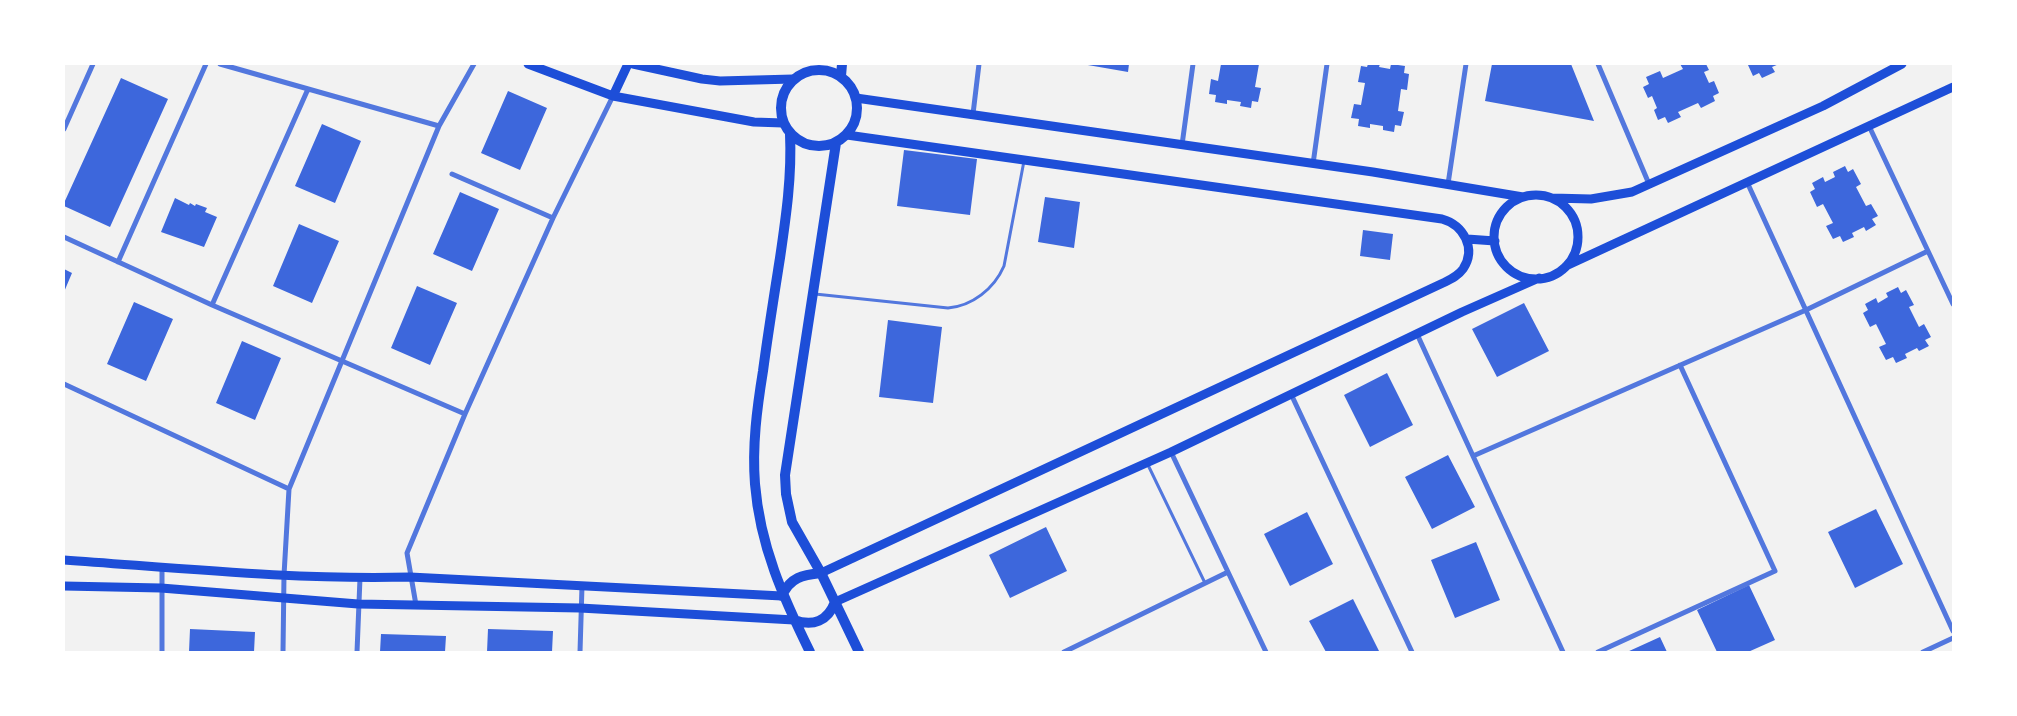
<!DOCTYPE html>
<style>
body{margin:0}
#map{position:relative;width:2017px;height:716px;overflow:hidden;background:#f2f2f2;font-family:Quicksand,sans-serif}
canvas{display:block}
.frame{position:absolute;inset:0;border:65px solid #fff;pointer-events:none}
</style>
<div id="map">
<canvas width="2017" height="716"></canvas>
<div class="frame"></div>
</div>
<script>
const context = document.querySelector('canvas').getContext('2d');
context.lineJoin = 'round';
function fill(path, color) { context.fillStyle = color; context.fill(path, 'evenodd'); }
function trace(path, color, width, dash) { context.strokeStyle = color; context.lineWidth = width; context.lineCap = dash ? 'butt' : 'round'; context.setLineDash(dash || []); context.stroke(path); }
const building = new Path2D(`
 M1082 64H1129L1128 72Z
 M1221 64H1259L1255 87 1261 88 1258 102 1252 101 1251 108 1240 106 1241 102 1227 100V104L1215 102 1216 95 1209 94 1211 79 1218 81Z
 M1368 64H1380L1379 67 1390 69 1391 64 1405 66 1404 73 1409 74 1407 90 1401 89 1398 111 1404 112 1401 126 1395 125 1394 132 1383 130V126L1370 124V128L1358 126 1359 119 1351 118 1354 104 1361 105 1365 83 1358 82 1361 66 1367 67Z
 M1492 64H1571L1594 121 1485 101Z
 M1680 64H1706L1709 70 1704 72 1709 83 1714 81 1719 93 1713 96 1715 101 1701 108 1698 103 1678 112 1681 117 1668 123 1665 117 1658 120 1654 110 1657 108 1652 96 1648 98 1643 87 1649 84 1646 77 1660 71 1663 78 1683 69Z
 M1751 64H1779L1772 67 1775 72 1762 78 1759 73 1753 76 1748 65Z
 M121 78 168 99 110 227 64 206V203Z
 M508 91 547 108 520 170 481 153Z
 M322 124 361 141 335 203 295 186Z
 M904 150 977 159 970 215 897 206Z
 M1845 166 1848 172 1853 169 1861 184 1856 187 1866 206 1871 204 1878 216 1872 219 1876 225 1866 231 1864 227 1852 233 1854 237 1843 242 1840 236 1833 239 1826 226 1833 223 1823 204 1817 207 1810 192 1815 189 1812 183 1823 177 1825 182 1835 177 1833 172Z
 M460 192 499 209 472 271 433 254Z
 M1045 197 1080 202 1074 248 1038 242Z
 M175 198 189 205 190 203 195 206 196 204 207 208 205 212 217 217 204 247 161 232Z
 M299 224 339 241 312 303 273 286Z
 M1363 230 1393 234 1390 260 1360 256Z
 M64 269 72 273 64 292Z
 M417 286 457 303 430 365 391 348Z
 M1898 287 1901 293 1906 290 1914 305 1909 307 1919 327 1924 324 1931 337 1925 340 1929 346 1919 351 1917 348 1905 354 1907 358 1896 363 1893 357 1886 360 1879 347 1886 344 1876 324 1870 327 1863 313 1868 310 1865 304 1876 298 1878 303 1888 297 1886 293Z
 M134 302 173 319 146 381 107 364Z
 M1524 303 1549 351 1497 377 1472 329Z
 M888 320 942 327 933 403 879 397Z
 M242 341 281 358 255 420 216 403Z
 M1387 373 1413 425 1370 447 1344 395Z
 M1448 455 1475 507 1432 529 1405 477Z
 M1876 509 1903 564 1855 588 1828 532Z
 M1307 512 1333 564 1290 586 1264 534Z
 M1046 527 1067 571 1010 598 989 555Z
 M1476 542 1500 600 1455 618 1431 560Z
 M1749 585 1775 640 1748 652H1717L1697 610Z
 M1353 599 1379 651 1326 652 1309 621Z
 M190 629 255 632 254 652H189Z
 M488 629 553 631 552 652H487Z
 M381 634 446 636 445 652H380Z
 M1660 637 1667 652H1627Z`);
const service = new Path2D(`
 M815 294 948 308C972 306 994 289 1004 266L1024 161
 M1148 465 1205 583`);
const minor = new Path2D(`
 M220 64 439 126
 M1598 64 1649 184
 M973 114 979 64
 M1869 126 1953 304
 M64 129 93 64
 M1182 145 1193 64
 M1313 164 1327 64
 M452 174 553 218
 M1747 182 1953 631
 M1448 184 1466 64
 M64 237 212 305 465 414
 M118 262 206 64
 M212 305 308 89
 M1417 334 1563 652
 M64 384 289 489
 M1291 394 1412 652
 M1171 452 1266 652
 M1473 456 1806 310 1928 251
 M162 567V652
 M416 605 407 553 465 414 553 218 613 96
 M283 652 284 575 289 489 439 126 474 64
 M357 652 360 578
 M580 652 582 586
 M1064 652 1228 572
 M1598 652 1775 571 1680 365
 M1923 652 1953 638`);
const secondary = new Path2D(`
 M528 64 613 96 754 122 783 123
 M633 64 702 79 720 81 793 79
 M613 96 628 64
 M856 98 1373 172 1523 197
 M1494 237a42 42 0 1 1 84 0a42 42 0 1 1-84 0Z
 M1552 198 1591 199 1632 192 1823 106 1902 64
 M1467 239 1495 241
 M1566 266 1953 87
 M64 560C179 568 295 580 410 577L782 596
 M821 573 1443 283C1451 279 1458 276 1463 269 1477 248 1463 225 1442 219L847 135
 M64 586 161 588 358 604 580 608 794 620
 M835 602 1171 452 1462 312 1539 278`);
const trunk = new Path2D(`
 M781 108a38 38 0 1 1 76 0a38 38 0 1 1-76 0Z
 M841 76 842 64
 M790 134C792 176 786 217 780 258 774 296 768 333 763 371 757 408 752 446 755 484 760 546 783 597 810 652
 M782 596C790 577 803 575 821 573
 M835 602 859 652
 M794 620C813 627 828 621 835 602L821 573 792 522 786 494 785 475 836 143`);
fill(building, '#3d67dc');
trace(service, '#5277de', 3);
trace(minor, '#5277de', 5);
trace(secondary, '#1d4ed8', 9);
trace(trunk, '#1d4ed8', 10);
</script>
